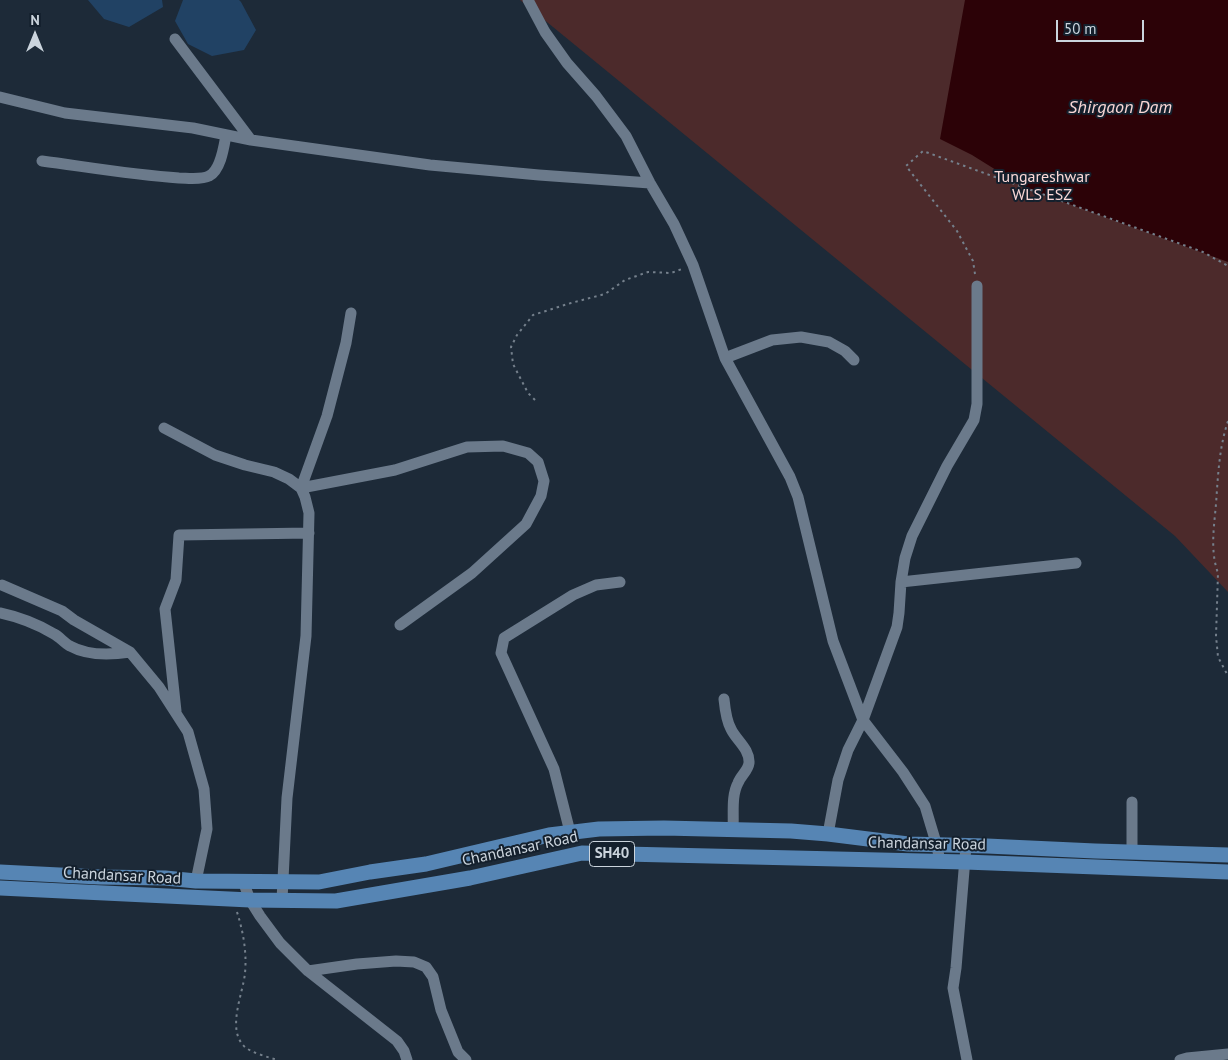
<!DOCTYPE html>
<style>
body{margin:0}
#map{position:relative;width:1228px;height:1060px;overflow:hidden;background:#1d2a38;font-family:"PT Sans",sans-serif}
canvas{display:block}
.north{position:absolute;left:10px;top:10px;width:50px;height:50px;-webkit-text-stroke:4px #14202d;paint-order:stroke;rotate:0deg;font-size:14px;font-weight:700;line-height:20px;text-align:center;color:#cbd4dd}
.north::after{content:'';display:block;margin:auto;width:18px;height:22px;background:#cbd4dd;clip-path:polygon(50% 0,100% 100%,50% 72%,0 100%)}
.scale{position:absolute;left:1056px;top:20px;width:88px;height:22px;box-sizing:border-box;border:2px solid #cbd4dd;border-top:0;padding-left:6px;font-size:15px;line-height:18px;white-space:nowrap;color:#cbd4dd;-webkit-text-stroke:4px #14202d;paint-order:stroke}
</style>
<div id="map">
<canvas width="1228" height="1060"></canvas>
<div class="north">N</div>
<div class="scale">50 m</div>
</div>
<script>
const context = document.querySelector('canvas').getContext('2d');
context.lineJoin = 'round';
function fill(path, color) { context.fillStyle = color; context.fill(path, 'evenodd'); }
function trace(path, color, width, dash) { context.strokeStyle = color; context.lineWidth = width; context.lineCap = dash ? 'butt' : 'round'; context.setLineDash(dash || []); context.stroke(path); }
function drawText(font, color, halo, rows, align = 'center') {
  context.font = font + ' "PT Sans",sans-serif'; context.lineWidth = 4; context.setLineDash([]); context.textBaseline = 'middle'; context.strokeStyle = halo; context.fillStyle = color; for (const [text, x, y, turn = 0] of rows) {
    context.save(); context.translate(x, y); context.rotate((+turn || 0) * Math.PI / 180); context.textAlign = isNaN(turn) ? turn : align; if (halo) context.strokeText(text, 0, 0); context.fillText(text, 0, 0); context.restore();
  }
}
const green = new Path2D(`
 M520 0H1228V592L1175 536Z`);
const water = new Path2D(`
 M965 0H1228V262L1025 188 972 155 940 139Z`);
const building = new Path2D(`
 M88 0H162L163 7 129 27 104 19Z
 M183 0H239L241 2 256 30 244 50 212 56 188 44 175 21Z`);
const path = new Path2D(`
 M975 274 973 261 957 231 906 166 923 151 1203 252 1228 266
 M535 400 528 393 513 364 511 347 517 335 533 315 571 303 605 294 625 280 648 272 671 273 682 269
 M1228 421C1219 448 1218 476 1216 504 1214 527 1210 551 1218 573L1216 636 1218 657 1228 676
 M237 912C243 931 247 952 245 973 243 994 226 1030 245 1047 250 1052 270 1058 278 1060`);
const minor = new Path2D(`
 M528 0 545 32 567 63 596 96 626 136 650 183 674 224 693 265 725 358 790 477 798 497 833 641 863 720 903 772 925 806 937 846 940 862
 M175 39 251 140
 M0 97 65 113 193 128 251 140 430 165 539 175 650 183
 M42 161C87 167 133 175 179 178 187 178 202 180 209 176 221 170 224 146 226 135
 M725 358 772 340 801 337 829 342 845 351 854 360
 M164 428 215 455 245 465 274 472 289 479 301 488 305 497 309 513 306 636 287 798 282 900
 M301 488 395 470 467 447 503 446 528 453 538 462 544 481 541 496 526 524 472 573 400 625
 M301 488 327 416 346 343 351 313
 M901 582 1076 563
 M2 585 62 611 74 620 130 652 159 687 188 732 204 789 207 829 196 881
 M0 613C19 617 37 624 54 634 60 637 64 643 70 646 88 656 111 655 130 652
 M724 699C725 709 726 720 731 729 736 740 750 749 749 763 748 771 741 775 738 783 731 796 734 814 733 829
 M176 711 165 609 176 580 179 535 309 533
 M1132 802V852
 M570 832 554 769 501 653 504 638 573 595 596 585 620 582
 M828 834 838 780 848 750 863 720 897 627 899 613 901 582 905 558 912 536 947 466 974 420 977 404V286
 M966 846 956 968 953 988 967 1060
 M243 881 250 900 260 916 280 943 308 971 397 1041 404 1051 407 1060
 M308 971 357 964 396 961 414 962 426 967 433 977 441 1010 458 1052 466 1060
 M1180 1060 1187 1058 1228 1054`);
const major = new Path2D(`
 M0 872 99 877 165 878 196 881 319 882 370 872 426 864 549 835 599 829 664 828 791 831 828 834 908 844 987 846 1095 851 1228 855
 M0 888 250 900 336 901 470 878 582 853 965 862 1228 872`);
const shields = [
 [612,854,45]
];
const shieldNames = [
 ["SH40",612,854]
];
const parkNames = [
 ["Tungareshwar",1042,177],
 ["WLS ESZ",1042,195]
];
const streetNames = [
 ["Chandansar Road",927,844,1],
 ["Chandansar Road",520,849,-12],
 ["Chandansar Road",122,876,3]
];
const waterNames = [
 ["Shirgaon Dam",1120,108]
];
fill(green, '#4c2a2b');
fill(water, '#2c0207');
fill(building, '#214264');
trace(path, '#75808c', 2, [2.5, 4]);
trace(minor, '#6b7a8b', 11);
trace(major, '#5685b4', 15);
for (const [x, y, w] of shields) { const box = new Path2D(); box.roundRect(x - w / 2, y - 12.5, w, 25, 4); context.fillStyle = '#14202d'; context.fill(box); trace(box, '#cbd4dd', 1); }
drawText('bold 15px', '#cbd4dd', null, shieldNames);
drawText('16px', '#fbd8d7', '#14202d', parkNames);
drawText('16px', '#cbd4dd', '#14202d', streetNames);
drawText('italic 18px', '#fad7d6', '#14202d', waterNames);
</script>
